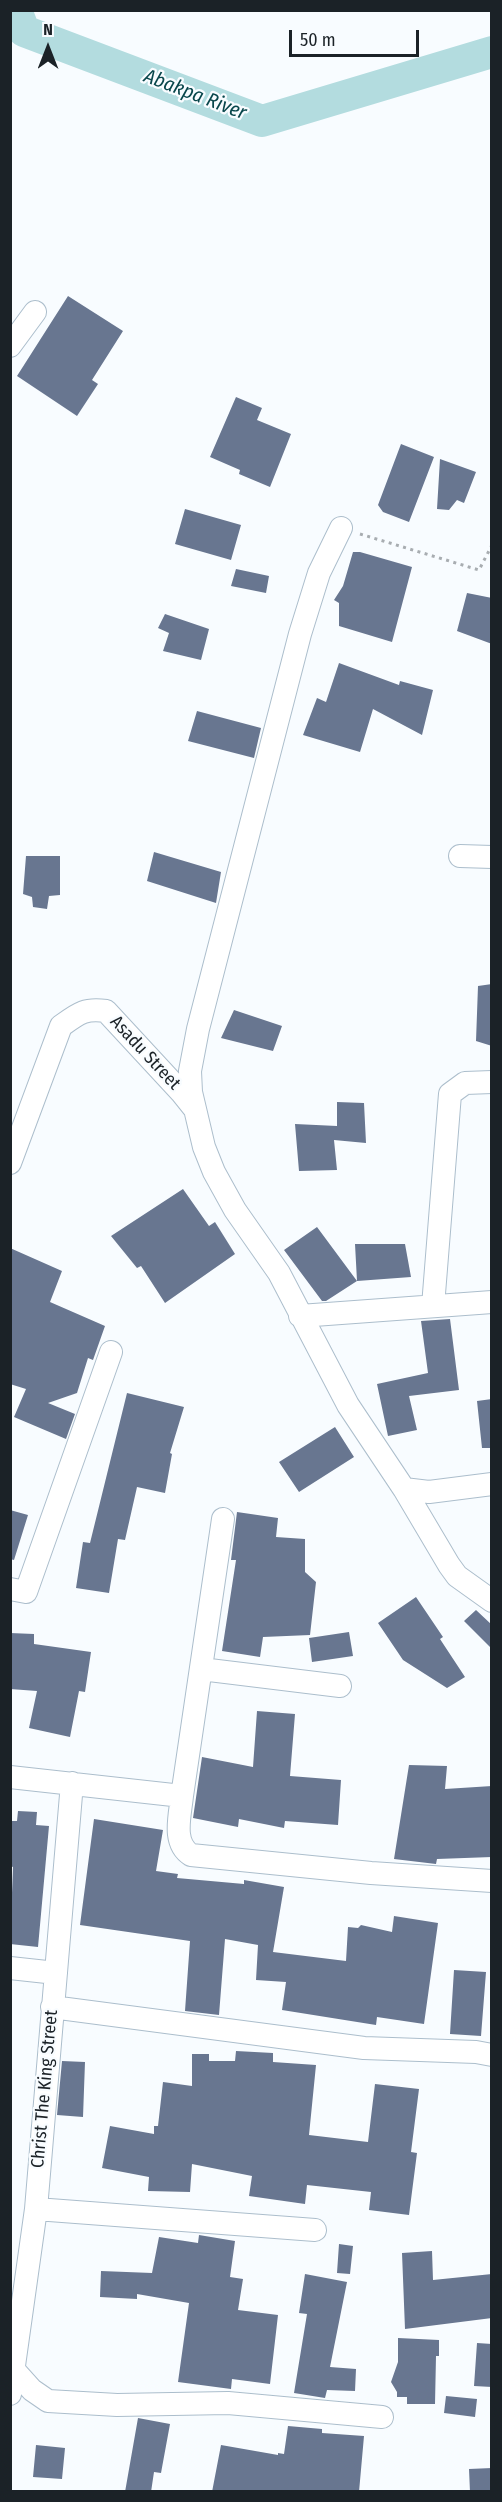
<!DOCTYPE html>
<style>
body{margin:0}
#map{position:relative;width:502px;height:2502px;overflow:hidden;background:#f8fcff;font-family:"Fira Sans Condensed",sans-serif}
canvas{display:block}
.frame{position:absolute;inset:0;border:12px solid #1b2227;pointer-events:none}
.north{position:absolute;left:18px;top:18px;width:60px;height:60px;-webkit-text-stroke:4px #f8fcff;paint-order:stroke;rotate:0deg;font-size:16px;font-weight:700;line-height:24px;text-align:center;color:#1b2227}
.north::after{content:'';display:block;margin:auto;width:21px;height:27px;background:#1b2227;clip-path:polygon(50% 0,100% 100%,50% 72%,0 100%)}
.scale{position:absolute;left:289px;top:30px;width:130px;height:27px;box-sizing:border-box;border:3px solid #1b2227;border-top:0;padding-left:8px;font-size:18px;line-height:21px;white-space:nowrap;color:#1b2227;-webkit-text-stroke:4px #f8fcff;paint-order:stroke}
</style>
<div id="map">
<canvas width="502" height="2502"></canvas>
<div class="frame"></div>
<div class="north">N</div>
<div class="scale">50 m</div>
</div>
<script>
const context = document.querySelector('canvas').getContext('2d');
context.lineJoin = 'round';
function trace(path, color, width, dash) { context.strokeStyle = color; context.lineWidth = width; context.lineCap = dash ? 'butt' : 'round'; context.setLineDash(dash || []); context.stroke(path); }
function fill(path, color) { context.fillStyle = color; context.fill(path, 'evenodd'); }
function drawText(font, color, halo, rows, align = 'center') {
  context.font = font + ' "Fira Sans Condensed",sans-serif'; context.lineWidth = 4.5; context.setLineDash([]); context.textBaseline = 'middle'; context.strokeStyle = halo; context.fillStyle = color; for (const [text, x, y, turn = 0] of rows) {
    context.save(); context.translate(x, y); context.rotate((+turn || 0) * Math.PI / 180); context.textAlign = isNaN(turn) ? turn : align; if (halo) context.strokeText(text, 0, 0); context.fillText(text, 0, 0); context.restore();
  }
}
const river = new Path2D(`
 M16 10 24 31 262 121 492 52`);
const building = new Path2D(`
 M68 296 123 331 92 380 98 384 77 416 17 376Z
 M236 397 262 408 257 420 291 434 270 487 239 474 240 470 210 457Z
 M401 444 434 457 409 522 383 512 378 505Z
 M440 459 476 472 464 503 457 500 449 510 437 509Z
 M185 509 241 525 231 560 175 544Z
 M353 552H360L412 567 392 642 339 626V603L334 600 343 586Z
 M236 569 269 576 266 593 231 586Z
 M467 593 492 598V644L457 631Z
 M165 614 209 629 201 660 163 651 169 633 158 628Z
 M339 663 399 685 400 681 433 690 422 735 373 709 360 752 303 735 317 698 326 702Z
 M197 711 261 728 254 758 188 741Z
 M154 852 221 872 216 903 147 881Z
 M26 856H60V895L49 896 47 909 33 907 32 897 23 894Z
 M492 984V1046L476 1041 478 986Z
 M234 1010 282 1026 273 1051 221 1038Z
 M337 1102 364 1103 366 1143 334 1140 337 1170 299 1171 295 1124 337 1126Z
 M183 1189 209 1226 215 1222 235 1254 165 1303 141 1266 137 1268 111 1236Z
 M317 1227 357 1281 326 1301H322L284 1250Z
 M355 1244H405L411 1277 357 1281Z
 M10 1248 62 1271 50 1302 105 1326 93 1360 88 1358 77 1393 48 1403 75 1414 66 1439 14 1417 26 1389 10 1384Z
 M450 1319 459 1390 409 1396 417 1430 388 1436 377 1384 428 1373 421 1321Z
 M127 1393 184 1407 170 1453 172 1454 165 1493 137 1487 125 1540 118 1539 109 1593 76 1588 83 1542 90 1543Z
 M492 1399V1448H482L477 1401Z
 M335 1427 354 1457 299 1492 279 1462Z
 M10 1510 28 1515 14 1560 10 1559Z
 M237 1512 278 1518 276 1537 305 1539V1572L316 1582 310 1635 263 1637 260 1657 222 1651 236 1560H231Z
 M416 1597 443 1637 440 1639 465 1677 447 1688 403 1660 378 1623Z
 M476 1610 492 1625V1649L464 1621Z
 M349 1632 353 1656 312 1662 309 1638Z
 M10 1633 34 1634V1644L91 1652 85 1692 79 1691 70 1737 29 1728 37 1691 10 1689Z
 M257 1711 295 1714 290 1776 341 1780 338 1825 285 1821 284 1828 239 1819 238 1827 193 1818 202 1757 253 1767Z
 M409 1765 447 1766 445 1789 492 1786V1857L437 1859 436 1864 394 1859Z
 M18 1811 37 1812 36 1825 49 1826 38 1947 10 1944 13 1867 10 1866 11 1821H17Z
 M94 1819 163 1830 156 1871 178 1874 177 1878 244 1884V1880L284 1887 273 1952 346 1961 348 1927 358 1928 361 1925 392 1932 394 1916 438 1923 424 2024 377 2017 376 2025 282 2010 286 1982 256 1980 258 1945 225 1939 219 2015 185 2011 190 1941 80 1925Z
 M454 1970 486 1972 481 2036 450 2034Z
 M236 2051 273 2053V2062L316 2065 309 2135 368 2142 375 2084 419 2089 411 2152 417 2153 409 2215 369 2210 371 2192 307 2185 305 2204 249 2196 252 2176 192 2164 190 2192 148 2191 149 2177 102 2168 110 2126 154 2134V2126H158L163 2082 192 2086V2054H209V2061H235Z
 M62 2061 85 2062 83 2117 57 2115Z
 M199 2235 235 2241 230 2277 243 2279 238 2310 278 2315 270 2384 232 2379 231 2389 178 2382 189 2303 137 2294V2299L100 2297 101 2271 152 2273 159 2237 198 2243Z
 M339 2244 353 2246 350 2274 337 2273Z
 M432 2251 433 2280 492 2274V2318L405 2329 402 2253Z
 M305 2274 347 2282 330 2367 356 2369 355 2391 327 2390 325 2398 294 2393 307 2314 299 2313Z
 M398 2338 439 2340V2356H436L435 2404H407V2397H397V2392L391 2382 398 2362Z
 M477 2343 492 2344V2387L474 2386Z
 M446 2396 477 2399 475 2417 444 2413Z
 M138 2418 170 2424 161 2473 154 2472 151 2492H125Z
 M288 2426 322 2429V2433L364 2436 359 2492H212L221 2445 278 2455V2453L284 2454Z
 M36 2445 65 2448 62 2479 33 2477Z
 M492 2468V2492H470L469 2469Z`);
const path = new Path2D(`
 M360 534 479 570 492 545`);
const minor = new Path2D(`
 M10 346 35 312
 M341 528 319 573 300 634 198 1029 190 1071 191 1092 204 1147 214 1172 235 1210 279 1273 348 1405 404 1489 449 1565 457 1576 492 1601
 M460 856 492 857
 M10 1163 61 1026C79 1013 85 1008 106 1011L181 1092 193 1107
 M433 1306 450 1094 465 1083 492 1082
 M300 1316 492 1302
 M404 1489 429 1492 492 1484
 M223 1519 182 1796C180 1816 172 1843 191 1855L371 1873 492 1881
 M10 1589 26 1592 111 1352
 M201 1669 340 1686
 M10 1777 182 1796
 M10 1968 56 1973
 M52 2007 364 2048 476 2052 492 2055
 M36 2209 315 2230
 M14 2370 32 2390 48 2401 117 2405 228 2403 382 2417
 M10 2394 36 2209 72 1783`);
const streetNames = [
 ["Asadu Street",145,1053,47],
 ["Christ The King Street",45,2089,-85]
];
const waterNames = [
 ["Abakpa River",195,95,21]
];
trace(river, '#b3dcdf', 32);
fill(building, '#687690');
trace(minor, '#acbecc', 24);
trace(path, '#a8adb1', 3, [3, 4.5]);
trace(minor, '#fff', 22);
drawText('18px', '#1b2227', '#f8fcff', streetNames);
drawText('italic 20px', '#09474c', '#f8fcff', waterNames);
</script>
